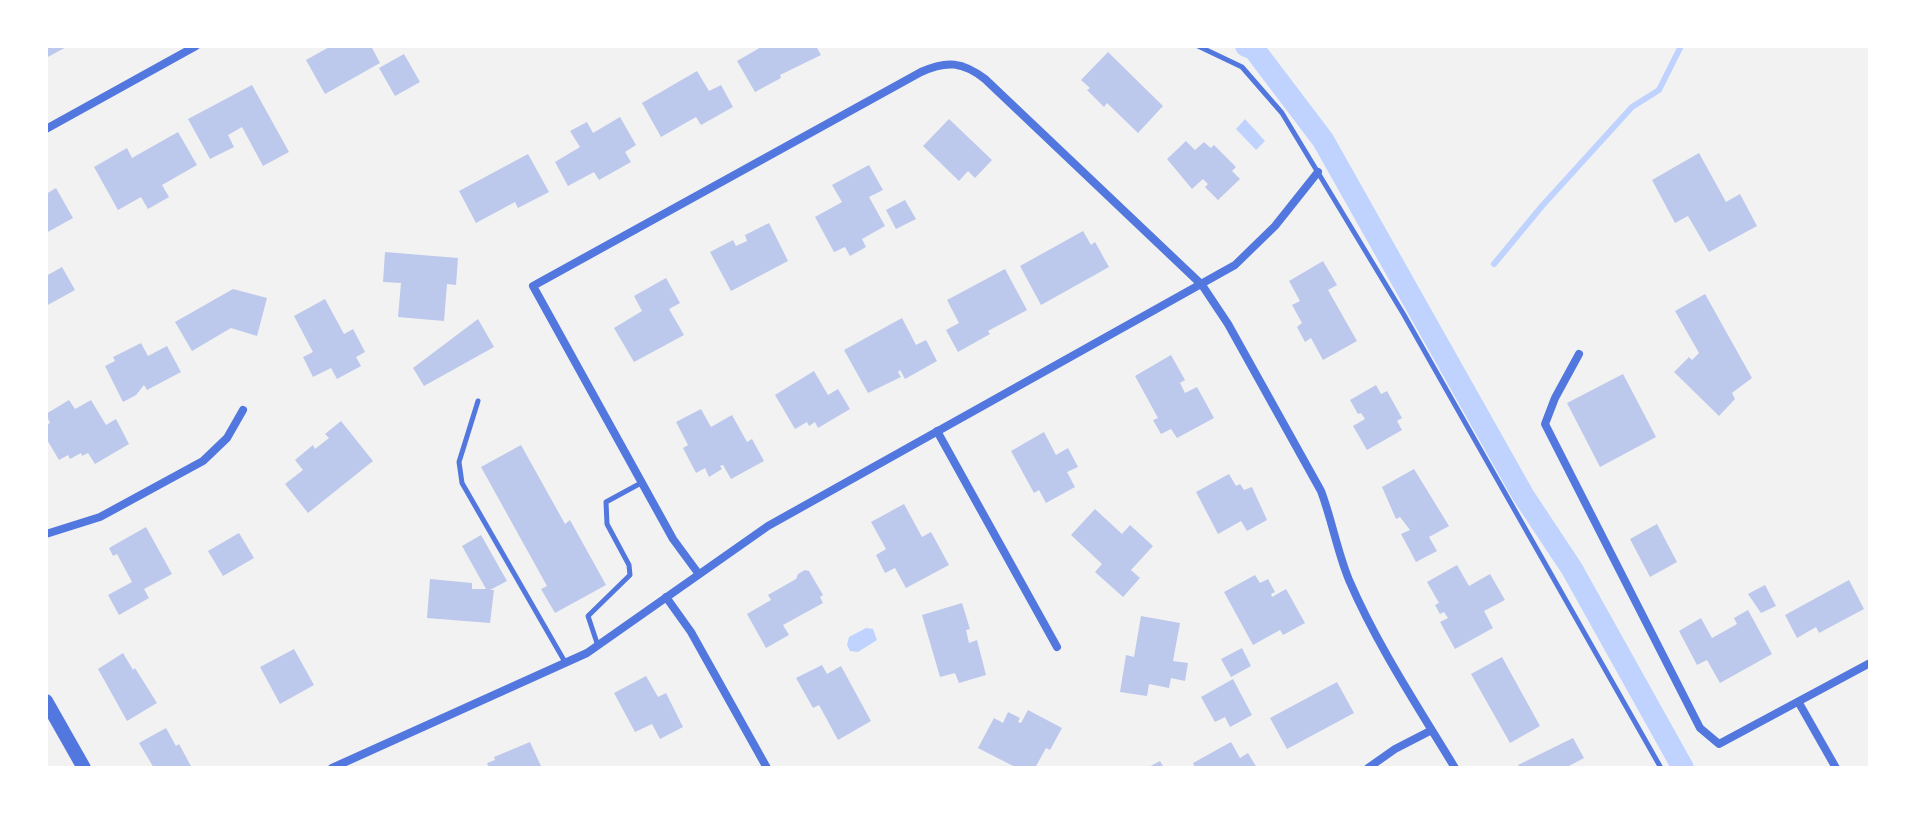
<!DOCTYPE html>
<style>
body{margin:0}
#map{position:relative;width:1916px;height:814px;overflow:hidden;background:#f2f2f2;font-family:"Alegreya Sans",sans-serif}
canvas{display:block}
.frame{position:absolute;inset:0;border:48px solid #fff;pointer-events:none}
</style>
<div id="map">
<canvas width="1916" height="814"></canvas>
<div class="frame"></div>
</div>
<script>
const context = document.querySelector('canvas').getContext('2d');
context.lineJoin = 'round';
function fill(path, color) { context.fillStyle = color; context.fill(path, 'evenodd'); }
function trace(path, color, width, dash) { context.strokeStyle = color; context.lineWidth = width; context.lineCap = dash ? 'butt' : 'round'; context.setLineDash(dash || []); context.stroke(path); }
const water = new Path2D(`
 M1245 119 1265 141 1256 150 1236 129Z
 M866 628 873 629 877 640 858 652 850 651 847 645 849 637Z`);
const stream = new Path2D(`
 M1494 264 1542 206 1632 107 1659 90 1681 46`);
const canal = new Path2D(`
 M1246 46 1254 49 1323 140 1523 495 1572 569 1683 768`);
const building = new Path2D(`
 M46 46H68L46 58Z
 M331 46H371L380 63 325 94 306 60Z
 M763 46H816L821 55 780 75 781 78 755 92 737 61Z
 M1108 52 1163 106 1138 133 1107 103 1104 107 1087 90 1090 88 1081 80Z
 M404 54 420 82 395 96 379 68Z
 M697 71 709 91 721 85 733 107 701 125 696 117 661 137 642 103Z
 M252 85 289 152 263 166 242 127 228 135 234 147 210 159 188 119Z
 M620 117 636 145 625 152 631 162 599 180 594 172 568 186 555 162 580 147 570 131 587 122 593 133Z
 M949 119 992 160 975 178 968 171 959 181 923 146Z
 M178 132 197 165 162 185 169 197 148 209 141 197 118 210 94 167 127 148 132 158Z
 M1186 141 1195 150 1204 142 1211 148 1214 145 1236 167 1232 171 1240 179 1218 200 1205 187 1208 184 1203 179 1192 189 1167 159Z
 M1699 153 1726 202 1740 194 1757 226 1709 252 1688 216 1675 223 1652 180Z
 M528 154 549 192 518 208 515 202 476 223 459 191Z
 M869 165 883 190 869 197 885 226 862 239 866 247 850 256 845 247 834 252 815 217 842 202 832 185Z
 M56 188 73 218 46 233V194Z
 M905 200 916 219 896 229 886 210Z
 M769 223 788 261 731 291 710 252 733 240 736 246 747 241 745 235Z
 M1083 231 1091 245 1095 242 1109 267 1041 305 1020 266Z
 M385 252 458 258 456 285 447 284 444 321 398 317 401 283 383 282Z
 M1323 261 1337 285 1328 290 1357 341 1323 360 1311 338 1305 342 1297 327 1302 323 1292 305 1300 301 1289 281Z
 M62 267 75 290 46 306V276Z
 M1005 269 1027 310 988 331 990 334 958 352 946 330 959 323 947 300Z
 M666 278 680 303 669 309 684 335 634 362 614 328 642 311 634 296Z
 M233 289 267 298 257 336 231 328 192 351 175 322Z
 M1705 294 1752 378 1732 393 1735 399 1719 416 1674 372 1689 357 1692 360 1699 353 1675 311Z
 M325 299 344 334 353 329 365 352 356 357 361 366 337 379 331 368 313 377 303 357 313 352 294 316Z
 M902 318 916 345 926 340 937 361 905 379 900 370 898 372 901 377 868 393 844 350Z
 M478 319 494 347 424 386 413 368Z
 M141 343 148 356 167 346 181 372 147 390 144 385 136 395 123 402 105 366 115 361 113 357Z
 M1171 355 1185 380 1180 383 1185 393 1197 387 1214 418 1177 438 1171 429 1161 434 1153 420 1158 418 1135 376Z
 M814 371 828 395 838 389 850 409 818 428 815 422 809 426 807 422 795 429 775 395Z
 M1623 374 1656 437 1600 467 1567 403Z
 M1376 385 1381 394 1387 391 1402 418 1397 421 1402 430 1367 450 1353 426 1365 419 1361 413 1358 414 1350 400Z
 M69 400 75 409 91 400 106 425 116 419 129 444 95 464 88 453 82 456 81 453 70 459 68 455 59 460 46 438V425L50 423 46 414Z
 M701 409 711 427 732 415 747 442 752 439 764 461 731 479 723 465 720 466 722 469 709 477 705 468 696 473 683 448 688 445 676 422Z
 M341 421 373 461 308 513 285 484 303 470 295 460 313 445 315 449 329 438 325 434Z
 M1044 432 1056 455 1068 448 1078 467 1067 472 1075 487 1046 503 1039 490 1034 493 1011 451Z
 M521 445 565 524 570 520 606 585 555 613 541 589 547 586 481 467Z
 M1414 469 1449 526 1429 537 1437 551 1416 562 1401 534 1410 530 1400 517 1396 519 1382 487Z
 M1229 474 1236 486 1240 484 1244 490 1252 487 1267 520 1247 531 1241 521 1218 534 1196 492Z
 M904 504 922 537 931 532 949 565 906 588 895 568 885 573 876 555 886 549 871 522Z
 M1095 509 1122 534 1130 525 1153 546 1131 570 1140 578 1123 597 1095 572 1102 564 1071 535Z
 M1657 524 1677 562 1650 577 1630 539Z
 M146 527 172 574 144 589 149 598 119 615 108 595 132 582 117 554 113 556 109 548Z
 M239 533 254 558 223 576 208 551Z
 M481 535 507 581 490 590H494L490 623 427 618 430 579 472 583V589H486L462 546Z
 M1457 565 1469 586 1490 574 1505 600 1484 611 1493 628 1455 649 1440 622 1448 618 1444 612 1440 614 1435 605 1439 603 1427 582Z
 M805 570 809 571 823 595 820 597 823 603 783 625 789 635 766 648 747 614 771 600 768 595 796 579 798 574Z
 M1255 575 1260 583 1268 579 1275 592 1271 594 1272 597 1286 589 1305 623 1283 635 1280 630 1253 645 1224 592Z
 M1849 580 1864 609 1819 633 1816 627 1797 638 1785 615Z
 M1765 585 1776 606 1761 613 1748 594Z
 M962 603 970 629 966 630 969 643 977 640 986 675 959 683 955 673 940 677 922 615Z
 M1748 610 1772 654 1720 683 1707 660 1697 665 1679 631 1701 618 1712 638 1737 624 1734 618Z
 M1141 616 1180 623 1173 661 1188 663 1185 681 1171 678 1169 688 1149 684 1147 696 1120 692 1126 655 1134 657Z
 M1242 648 1251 666 1231 677 1221 659Z
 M294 649 314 685 280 704 260 667Z
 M123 653 133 670 135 668 157 703 127 721 98 669Z
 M1502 657 1540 726 1510 743 1471 674Z
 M822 665 827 674 841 666 871 721 838 740 819 705 813 708 796 678Z
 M646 676 658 697 666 693 683 727 660 739 652 724 635 732 614 693Z
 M1233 679 1252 715 1230 727 1225 717 1215 722 1201 697Z
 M1337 682 1354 713 1287 749 1270 718Z
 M1028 710 1062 728 1050 750 1046 748 1035 768H1017L978 748 994 718 1003 723 1008 712 1020 718 1018 722 1021 723Z
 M166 728 176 746 179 744 192 768H154L139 743Z
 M1573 738 1584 758 1569 766 1570 768H1520L1518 765Z
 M530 742 541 766 489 768 487 763 495 760 494 757Z
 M1231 742 1240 758 1248 753 1257 768H1195L1193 763Z
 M1160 761 1164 768H1147Z`);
const service = new Path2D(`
 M1198 46 1242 67 1282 113 1404 315 1661 768
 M478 401 459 462 462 483 565 662
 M598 646 588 616 630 575 629 565 607 524 606 502 641 483`);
const minor = new Path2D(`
 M46 129 196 46
 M1579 354 1555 398 1545 424 1700 728 1719 744 1870 663
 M937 431 1057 647
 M46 534 100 517 203 461 227 438 243 410
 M698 573 673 539 533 286 921 72C947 60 963 62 985 79L1202 285 1228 324 1321 491C1332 520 1337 551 1349 580 1377 645 1418 707 1455 768
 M666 597 691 632 767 768
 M1799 703 1836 768
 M332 768 587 653 768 526 1235 265 1275 226 1318 172
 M1368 768 1395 749 1430 731`);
const tertiary = new Path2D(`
 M46 701 84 768`);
fill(water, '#bfd3fe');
trace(stream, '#bfd3fe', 6);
trace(canal, '#bfd3fe', 22);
fill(building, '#bdc9ec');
trace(service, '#5277de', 5);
trace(minor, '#5277de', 8);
trace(tertiary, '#5277de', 14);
</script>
